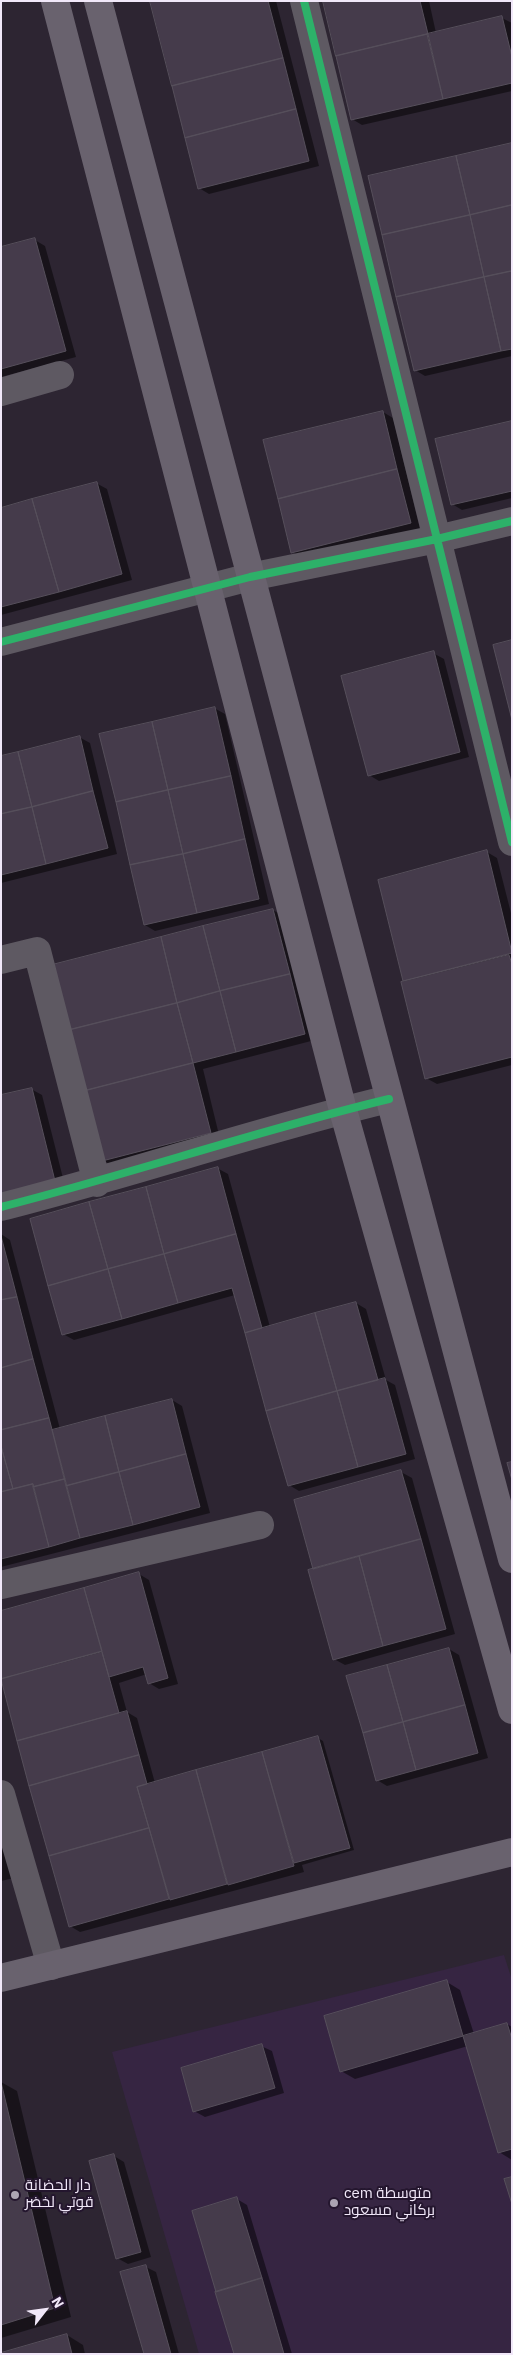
<!DOCTYPE html>
<meta charset="utf-8">
<style>
body{margin:0}
#map{position:relative;width:513px;height:2355px;overflow:hidden;background:#2d2532;font-family:"IBM Plex Sans",sans-serif}
canvas{display:block}
.frame{position:absolute;inset:0;border:2px solid #f1e8f9;pointer-events:none}
.north{position:absolute;left:20px;top:2285px;width:50px;height:50px;-webkit-text-stroke:4px #24162e;paint-order:stroke;rotate:60deg;font-size:14px;font-weight:700;line-height:20px;text-align:center;color:#f1e8f9}
.north::after{content:'';display:block;margin:auto;width:18px;height:22px;background:#f1e8f9;clip-path:polygon(50% 0,100% 100%,50% 72%,0 100%)}
</style>
<div id="map">
<canvas width="513" height="2355"></canvas>
<div class="frame"></div>
<div class="north">N</div>
</div>
<script>
const context = document.querySelector('canvas').getContext('2d');
context.lineJoin = 'round';
function fill(path, color) { context.fillStyle = color; context.fill(path, 'evenodd'); }
function trace(path, color, width, dash) { context.strokeStyle = color; context.lineWidth = width; context.lineCap = dash ? 'butt' : 'round'; context.setLineDash(dash || []); context.stroke(path); }
function drawText(font, color, halo, rows, align = 'center') {
  context.font = font + ' "IBM Plex Sans",Cairo,sans-serif'; context.lineWidth = 4; context.setLineDash([]); context.textBaseline = 'middle'; context.strokeStyle = halo; context.fillStyle = color; for (const [text, x, y, turn = 0] of rows) {
    context.save(); context.translate(x, y); context.rotate((+turn || 0) * Math.PI / 180); context.textAlign = isNaN(turn) ? turn : align; if (halo) context.strokeText(text, 0, 0); context.fillText(text, 0, 0); context.restore();
  }
}
const built = new Path2D(`
 M504 1955 512 1980V2354H199L112 2052Z`);
const shadow = new Path2D(`
 M151 1H276L319 166 209 194 199 188Z
 M325 1H429L436 33 502 18 512 23V91L362 125 352 119Z
 M512 144V356L425 376 415 370Z
 M35 240 45 246 76 357 1 377V249Z
 M383 412 393 418 420 529 303 558 292 552Z
 M512 422V498L462 510 452 504Z
 M96 483 107 489 132 580 1 615V509Z
 M433 653 444 659 469 757 379 781 369 775Z
 M214 708 225 714 269 904 155 931 145 925Z
 M79 737 90 743 117 854 1 883V758Z
 M487 852 497 858 512 917V1065L437 1084 426 1078 379 881Z
 M273 910 283 916 315 1040 203 1069 220 1139 114 1166 104 1161Z
 M31 1089 42 1095 65 1186 1 1202Z
 M217 1168 228 1174 270 1327 356 1303 366 1309 386 1380 395 1385 415 1459 299 1491 289 1485 235 1295 74 1340 63 1334Z
 M1 1234 10 1240 60 1429 172 1400 182 1406 210 1513 1 1567Z
 M401 1472 412 1478 455 1634 345 1665 334 1659 314 1570Z
 M139 1574 149 1580 178 1684 159 1689 149 1683 147 1674 119 1683 127 1712 137 1718 155 1783 318 1738 323 1741 354 1850 302 1865 304 1872 80 1932 70 1926 1 1680V1612Z
 M449 1649 459 1655 488 1758 387 1786 377 1780Z
 M1 1831 14 1878 1 1881Z
 M447 1982 460 1990 474 2034 507 2024 512 2027V2160L499 2152 468 2046 355 2079 341 2071Z
 M261 2046 272 2051 284 2093 205 2117 194 2111Z
 M1 2082 17 2091 71 2317 1 2338Z
 M114 2156 124 2162 151 2257 128 2264 117 2258Z
 M237 2199 247 2205 292 2354H235Z
 M146 2267 156 2272 179 2354H145Z
 M67 2335 83 2345 85 2354H2Z`);
const building = new Path2D(`
 M150 1H268L283 58 172 86Z
 M323 1H420L428 34 336 56Z
 M502 16 512 57V83L443 99 427 34Z
 M428 34 443 99 351 120 336 56Z
 M283 58 296 109 185 138 172 86Z
 M296 109 309 161 198 189 185 138Z
 M512 143V205L470 215 456 156Z
 M456 156 470 215 382 235 368 176Z
 M512 205V271L484 277 470 215Z
 M470 215 484 277 396 297 382 235Z
 M35 238 66 351 1 369V247Z
 M512 271V349L501 351 484 277Z
 M484 277 501 351 414 371 396 297Z
 M383 411 397 469 278 499 263 440Z
 M512 421V491L451 505 435 439Z
 M397 469 411 523 291 553 278 499Z
 M97 482 122 574 59 592 32 499Z
 M32 499 59 592 1 607V508Z
 M512 640V720L493 645Z
 M434 651 460 752 368 776 341 676Z
 M215 707 231 776 168 790 152 722Z
 M152 722 168 790 116 802 99 734Z
 M80 736 93 791 32 807 18 752Z
 M18 752 32 807 1 814V756Z
 M231 776 245 839 183 854 168 790Z
 M168 790 183 854 130 865 116 802Z
 M93 791 108 848 46 864 32 807Z
 M32 807 46 864 1 875V814Z
 M245 839 259 899 197 913 183 854Z
 M487 850 512 953 403 981 378 880Z
 M183 854 197 913 144 925 130 865Z
 M273 909 290 974 220 991 203 926Z
 M203 926 220 991 177 1003 161 937Z
 M161 937 177 1003 69 1030 52 965Z
 M509 955 512 964V1057L425 1079 401 982Z
 M290 974 305 1034 236 1052 220 991Z
 M220 991 236 1052 193 1063 177 1003Z
 M177 1003 193 1063 84 1091 69 1030Z
 M193 1063 211 1133 102 1161 84 1091Z
 M32 1088 55 1181 1 1194V1095Z
 M218 1167 236 1234 164 1254 146 1187Z
 M146 1187 164 1254 108 1269 89 1202Z
 M89 1202 108 1269 48 1286 30 1219Z
 M236 1234 262 1328 245 1333 232 1288 178 1303 164 1254Z
 M1 1236 17 1297 1 1300Z
 M164 1254 178 1303 122 1319 108 1269Z
 M108 1269 122 1319 62 1335 48 1286Z
 M17 1297 33 1359 1 1368V1300Z
 M356 1302 378 1380 337 1391 315 1313Z
 M315 1313 337 1391 266 1411 245 1333Z
 M33 1359 49 1418 1 1430V1368Z
 M385 1378 406 1454 358 1467 337 1391Z
 M337 1391 358 1467 288 1486 266 1411Z
 M172 1399 186 1454 119 1472 105 1416Z
 M105 1416 119 1472 66 1486 52 1430Z
 M49 1418 65 1479 33 1487V1484L13 1489 1 1446V1430Z
 M1 1446 13 1489 1 1492Z
 M186 1454 200 1507 133 1525 119 1472Z
 M512 1462V1480L507 1463Z
 M401 1470 421 1539 313 1569 294 1500Z
 M119 1472 133 1525 80 1538 66 1486Z
 M65 1479 80 1538 49 1547 33 1487Z
 M33 1484 49 1547 1 1559V1492Z
 M421 1539 446 1629 383 1646 359 1556Z
 M359 1556 383 1646 333 1660 308 1570Z
 M139 1572 168 1678 148 1684 143 1667 109 1677 84 1588Z
 M84 1588 102 1651 1 1679V1611Z
 M449 1648 465 1705 403 1722 387 1665Z
 M102 1652 119 1713 17 1741 1 1679Z
 M387 1665 403 1722 363 1733 346 1676Z
 M465 1705 478 1753 416 1770 403 1722Z
 M127 1711 139 1755 29 1786 17 1741Z
 M403 1722 416 1770 376 1781 363 1733Z
 M318 1736 350 1848 294 1863 262 1752Z
 M262 1752 294 1866 228 1885 196 1770Z
 M139 1755 147 1784 137 1787 149 1828 49 1856 29 1786Z
 M196 1770 227 1884 170 1900 137 1787Z
 M149 1828 169 1899 69 1927 49 1856Z
 M447 1980 463 2036 340 2072 324 2016Z
 M507 2023 512 2039V2149L498 2153 463 2036Z
 M262 2044 275 2088 193 2112 181 2068Z
 M1 2082 55 2308 1 2325Z
 M114 2154 141 2252 116 2259 89 2161Z
 M512 2177V2204L504 2179Z
 M237 2197 262 2278 216 2292 192 2211Z
 M146 2265 171 2354H144L120 2272Z
 M262 2278 284 2354H234L215 2292Z
 M67 2334 72 2354H1V2353Z`);
const minor = new Path2D(`
 M304 1 512 842
 M1 392 60 375
 M1 642 250 577 437 539 512 521
 M1 960 37 951 97 1183
 M1 1207C131 1174 259 1130 389 1099
 M1 1585 260 1525
 M1 1794 51 1966`);
const major = new Path2D(`
 M55 1 343 1110 512 1710
 M98 1 512 1559
 M1 1978 512 1852`);
const cycleway = new Path2D(`
 M304 1 512 842
 M1 642 250 577 437 539 512 521
 M1 1207C131 1174 259 1130 389 1099`);
const markers = [
 [15,2195,5,"#aca4b3"],
 [334,2203,5,"#aca4b3"]
];
const poiNames = [
 ["دار الحضانة",25,2186],
 ["قوتي لخضر",25,2203],
 ["cem متوسطة",344,2194],
 ["بركاني مسعود",344,2211]
];
fill(built, '#362542');
fill(shadow, '#0007');
fill(building, '#453b4b');
trace(building, '#564f5b', 1);
trace(minor, '#5e5962', 28);
trace(major, '#69626e', 28);
trace(cycleway, '#2db169', 8);
for (const [x, y, r, color] of markers) { const dot = new Path2D(); dot.arc(x, y, r, 0, 2 * Math.PI); context.fillStyle = color; context.fill(dot); trace(dot, '#24162e', 2); }
drawText('15px', '#f1e8f9', '#24162e', poiNames, 'left');
</script>
